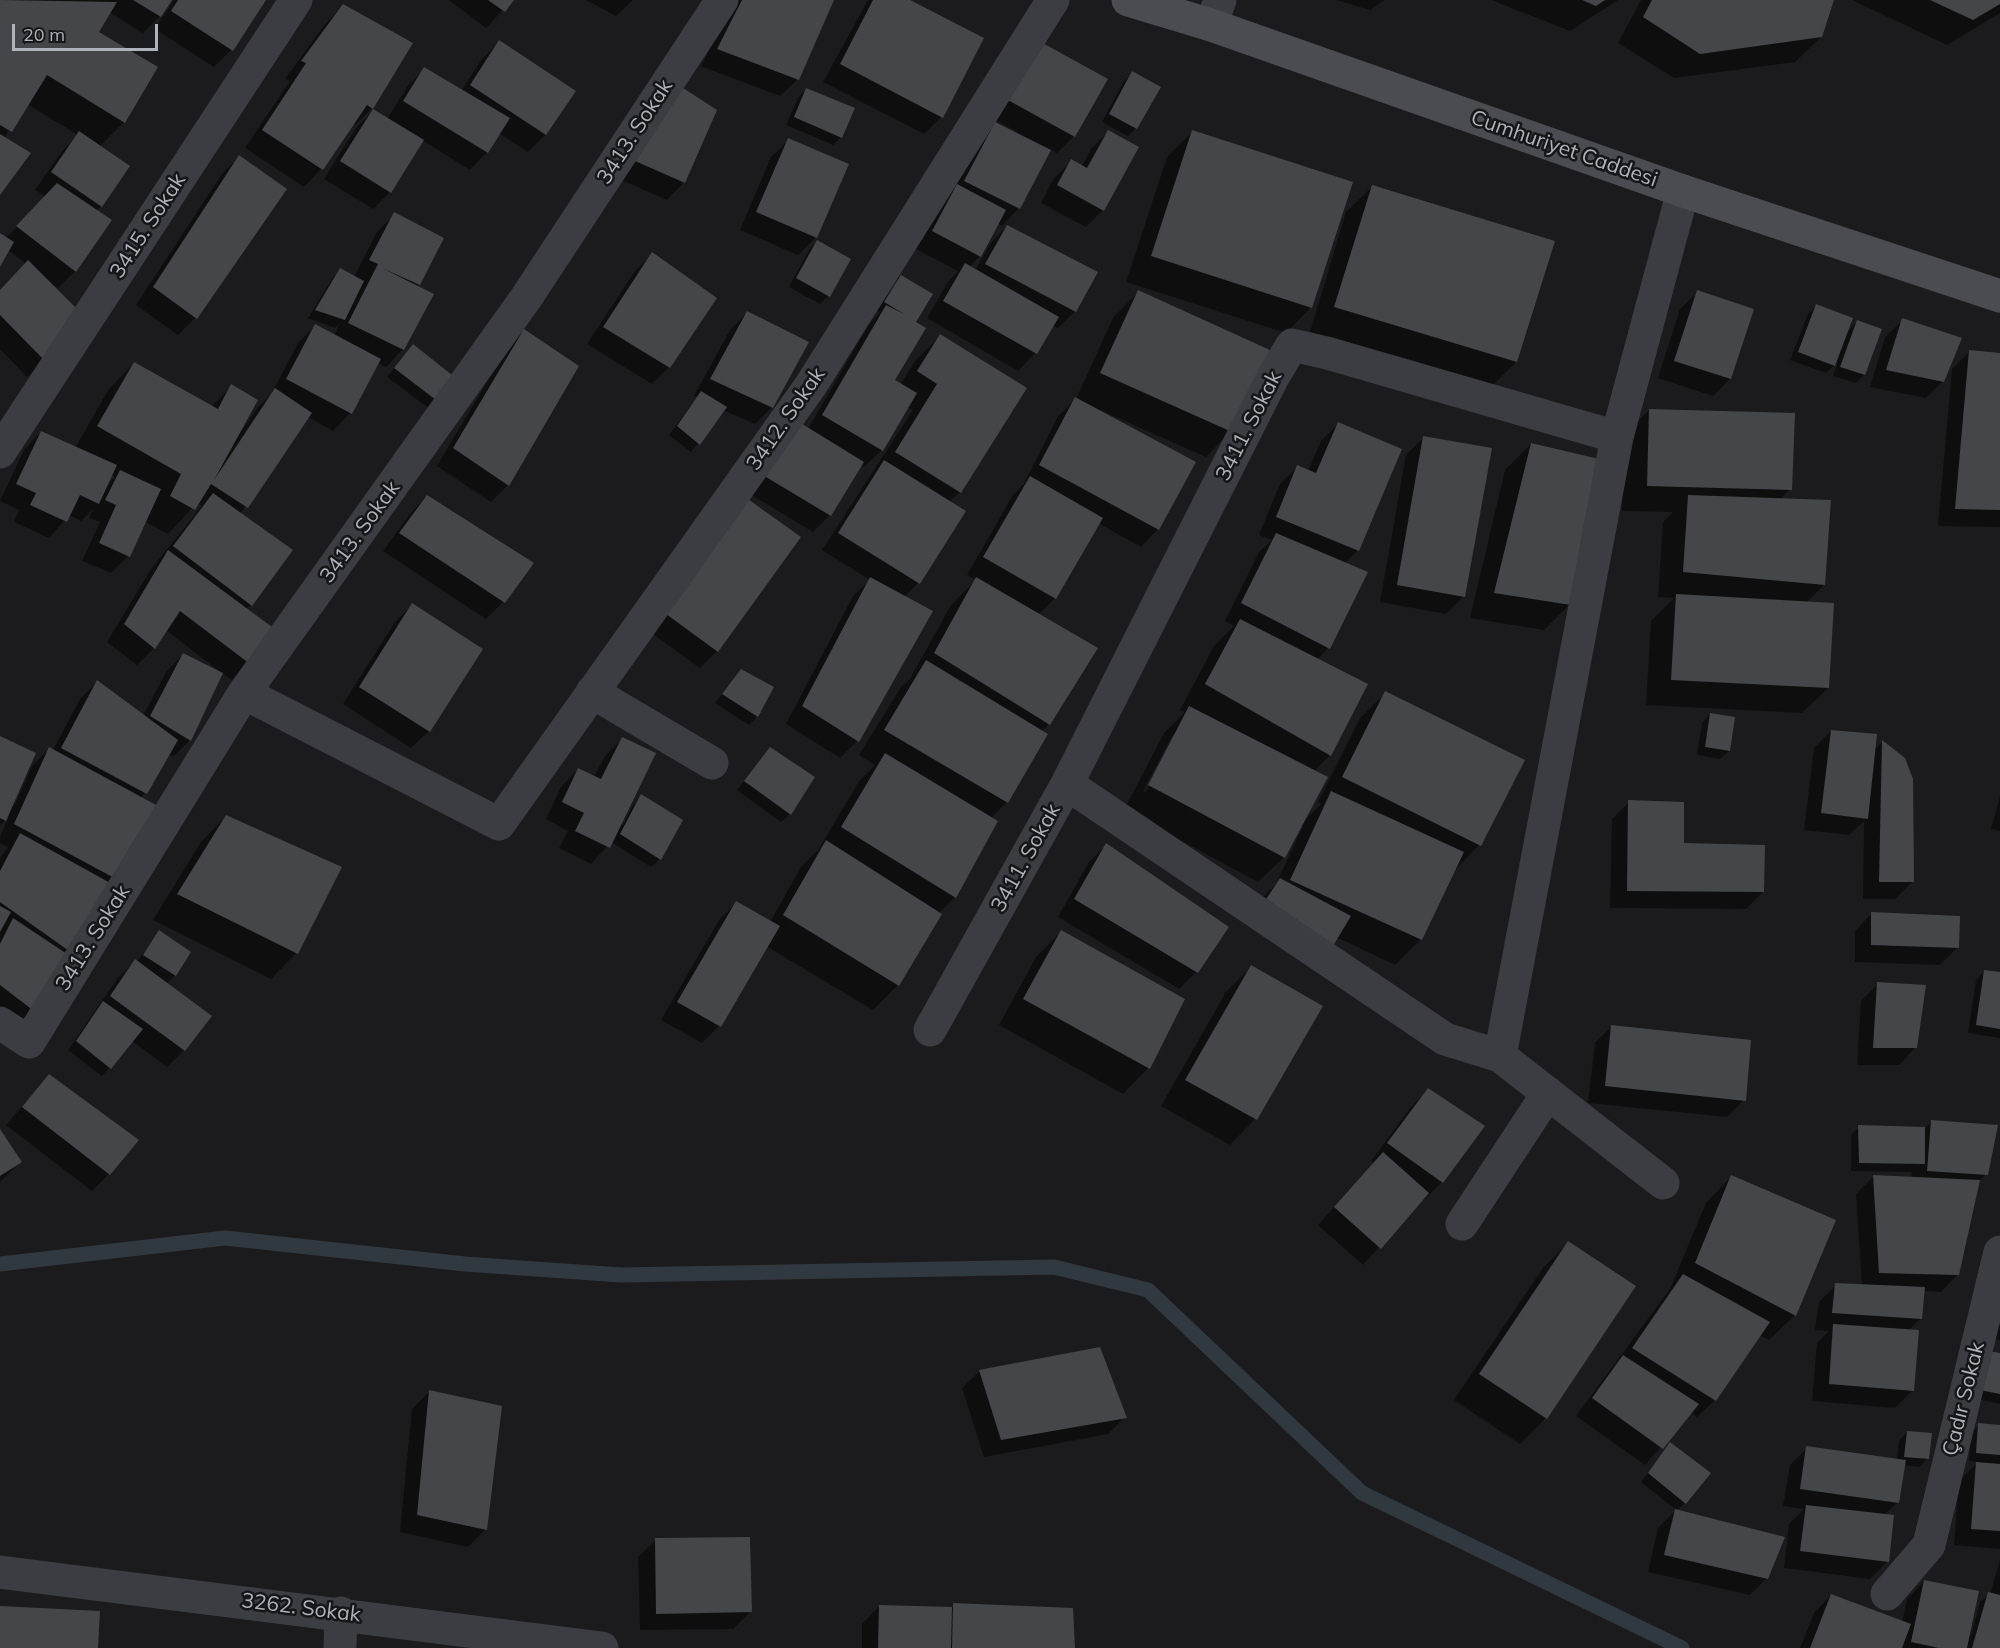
<!DOCTYPE html>
<meta charset="utf-8">
<style>
body{margin:0}
#map{position:relative;width:2000px;height:1648px;overflow:hidden;background:#1b1b1d;font-family:Mulish,sans-serif}
canvas{display:block}
.scale{position:absolute;left:12px;top:24px;width:146px;height:27px;box-sizing:border-box;border:3px solid #aeb2bb;border-top:0;padding-left:8px;font-size:18px;line-height:21px;white-space:nowrap;color:#aeb2bb;-webkit-text-stroke:4px #161618;paint-order:stroke}
</style>
<div id="map">
<canvas width="2000" height="1648"></canvas>
<div class="scale">20 m</div>
</div>
<script>
const context = document.querySelector('canvas').getContext('2d');
context.lineJoin = 'round';
function fill(path, color) { context.fillStyle = color; context.fill(path, 'evenodd'); }
function trace(path, color, width, dash) { context.strokeStyle = color; context.lineWidth = width; context.lineCap = dash ? 'butt' : 'round'; context.setLineDash(dash || []); context.stroke(path); }
function drawText(font, color, halo, rows, align = 'center') {
  context.font = font + ' Mulish,sans-serif'; context.lineWidth = 5; context.setLineDash([]); context.textBaseline = 'middle'; context.strokeStyle = halo; context.fillStyle = color; for (const [text, x, y, turn = 0] of rows) {
    context.save(); context.translate(x, y); context.rotate((+turn || 0) * Math.PI / 180); context.textAlign = isNaN(turn) ? turn : align; if (halo) context.strokeText(text, 0, 0); context.fillText(text, 0, 0); context.restore();
  }
}
const shadow = new Path2D(`
 M0 0H170L160 16 143 33 109 12 97 32 124 122 99 147 101 206 96 211 75 271 58 288 48 283 44 360 27 377 0 349V291L26 264 8 250 0 264V235L5 239 46 197 35 190 62 151 78 135 27 104 4 138 0 193Z
 M174 0H264L231 50 214 67 155 29Z
 M449 0H512L486 28Z
 M586 0H633L616 16Z
 M735 0H832L798 79 780 96 701 66Z
 M868 0H907L941 117 924 134 823 82Z
 M1336 0H1385L1370 10Z
 M1491 0H1618L1570 31Z
 M1641 0H1833L1821 37 1795 62 1674 78 1618 43Z
 M1852 0H2000V13L1947 45Z
 M343 6 372 108 355 125 353 123 321 169 304 187 245 148 290 81 285 79 326 23Z
 M499 42 574 91 545 135 528 152 499 133 487 152 470 170 422 140 390 192 373 209 324 179 356 128 373 111 387 119 407 87 425 69 461 91 482 59Z
 M1022 60 1074 136 1057 153 1050 149 1019 208 1002 226 997 223 980 256 969 267 975 271 990 244 1007 226 1075 311 1058 328 1052 326 1035 353 1018 371 927 318 948 282 958 271 916 249 978 141 995 124 1016 134 1017 132 990 117Z
 M1133 73 1136 128 1128 136 1102 122 1124 81Z
 M680 88 684 182 667 200 619 179Z
 M806 89 841 137 833 145 786 125 798 98Z
 M1108 132 1103 210 1086 227 1041 203 1054 178 1072 161 1082 166 1091 149Z
 M1192 132 1311 307 1286 333 1126 282 1167 157Z
 M789 140 847 165 815 238 798 255 740 230 771 157Z
 M239 157 195 318 178 335 136 305 222 174Z
 M1372 187 1516 362 1491 387 1310 332 1346 212Z
 M395 214 442 238 417 287 403 349 386 367 378 363 350 413 333 431 308 417 240 514 251 605 246 609 249 663 232 680 222 673 190 740 173 757 168 754 141 798 156 806 32 1010 15 1027 0 1015V858L8 847 0 843V837L9 816 0 825V738L12 803 15 804 32 766 50 748 53 750 80 699 97 682 143 716 166 672 184 654 219 671 166 630 154 648 137 665 107 642 151 569 202 506 197 503 168 534 144 521 128 556 111 573 82 561 100 522 89 518 93 509 81 521 69 515 49 538 14 522 19 510 0 501 24 450 41 432 75 448 109 389 134 363 211 407 232 386 236 439 258 407 272 393 298 343 316 325 334 336 340 323 335 328 308 318 332 279 340 270 354 277 377 232ZM111 474 115 477 107 485Z
 M817 242 828 296 820 304 789 287 809 250Z
 M653 254 669 367 652 384 587 344 635 271Z
 M901 277 914 322 893 381 900 385 915 361 940 336 960 492 949 502 918 583 904 597 857 741 840 758 786 724 853 596 870 580 822 550 913 410 907 407 882 450 864 467 860 465 830 515 813 532 750 494 808 429 869 324 880 313 877 310Z
 M1138 292 1231 431 1206 457 1100 410 1158 529 1141 547 1098 523 1055 598 1038 615 1049 724 1041 732 1007 802 991 818 996 822 955 897 938 914 898 985 873 1010 766 946 719 1026 702 1043 661 1020 719 920 737 902 770 922 801 867 818 850 860 780 875 765 859 755 901 687 910 679 951 605 976 580 967 575 1013 495 1024 484 1058 416 1076 399 1113 318Z
 M1698 292 1730 379 1713 396 1658 378 1680 309Z
 M1816 306 1845 334 1857 322 1864 375 1856 383 1833 376 1838 361 1826 373 1790 360 1808 314Z
 M747 313 772 407 755 424 723 410 691 452 669 435 697 397 694 396 730 330Z
 M1903 320 1943 381 1926 398 1870 387 1885 337Z
 M524 331 508 485 491 502 437 466 507 348Z
 M1969 352 2000 354V527L1938 526 1952 369Z
 M405 354 455 379 431 410 387 377Z
 M1649 410 1790 489 1780 500 1824 585 1806 603 1828 688 1802 713 1646 705 1651 621 1674 598 1658 597 1663 522 1673 512 1622 511 1624 436Z
 M1338 424 1358 550 1344 564 1366 573 1328 648 1317 660 1330 755 1314 771 1303 822 1321 804 1318 802 1360 718 1386 693 1523 761 1479 845 1454 871 1421 939 1395 965 1336 937 1263 897 1276 884 1303 826 1300 825 1284 857 1258 882 1124 810 1164 733 1185 712 1180 710 1214 646 1234 626 1225 621 1259 552 1272 540 1259 535 1280 484 1297 467 1308 471 1321 441ZM1172 736H1175L1146 792 1143 791Z
 M1423 438 1490 450 1463 597 1446 614 1380 602 1406 455Z
 M1531 444 1570 604 1544 630 1470 618 1505 470Z
 M427 496 532 563 503 602 486 619 383 551 410 514Z
 M728 516 717 651 700 668 646 629Z
 M412 605 481 650 429 731 411 748 343 704 395 622Z
 M741 671 772 688 757 717 749 725 715 703Z
 M1710 714 1729 751 1720 759 1697 755 1702 723Z
 M1831 731 1873 751 1882 742 1913 881 1895 899H1863L1864 821 1849 835 1804 830 1814 748Z
 M622 739 620 823 623 825 633 805 641 796 660 859 651 867 611 842 591 864 559 848 568 831 546 819 561 787 578 769 594 777 605 756Z
 M770 749 790 814 781 822 737 790Z
 M2000 797V831L1991 829Z
 M1629 802 1682 845 1763 892 1746 909 1610 908 1612 819Z
 M226 816 296 953 271 979 153 920 201 842Z
 M1106 845 1196 972 1179 989 1058 917 1089 862Z
 M1872 913 1957 948 1940 965 1855 962V931Z
 M159 932 175 975 166 984 184 1050 167 1067 132 1041 102 1076 68 1050 118 978 135 961 137 962Z
 M1061 932 1183 1000 1148 1068 1123 1094 999 1025 1036 957Z
 M1252 966 1321 1006 1255 1119 1230 1145 1161 1106 1226 992Z
 M1984 972 2000 974V1038L1968 1033 1976 980Z
 M1878 984 1916 1047 1899 1065H1857L1861 1001Z
 M1612 1026 1744 1100 1727 1117 1588 1103 1595 1043Z
 M49 1076 109 1174 92 1191 6 1125Z
 M1428 1090 1442 1182 1425 1199 1423 1198 1363 1265 1318 1225 1374 1163 1371 1161 1411 1107Z
 M1931 1122 1986 1174 1978 1182 1958 1274 1941 1292 1923 1291 1921 1318 1908 1331 1913 1390 1895 1408 1812 1401 1817 1343 1829 1331 1815 1330 1819 1302 1836 1285 1862 1286 1856 1194 1873 1177 1911 1179 1912 1172 1851 1171V1135L1859 1127 1925 1128Z
 M0 1131 21 1161 0 1182Z
 M1731 1177 1795 1315 1769 1340 1759 1335 1715 1400 1697 1417 1690 1412 1645 1465 1576 1416 1670 1289 1706 1203Z
 M1568 1243 1634 1287 1546 1418 1520 1444 1454 1400 1543 1268Z
 M2000 1265V1340L1984 1337Z
 M2000 1355V1404L1972 1398Z
 M980 1371 1125 1417 1108 1434 984 1457 962 1388Z
 M429 1392 485 1530 468 1547 400 1532 412 1409Z
 M1979 1425 2000 1426V1463L1997 1466H2000V1549L1954 1545 1959 1481 1978 1462 1969 1461 1971 1433Z
 M1907 1432 1928 1458 1919 1467 1903 1465 1898 1502 1884 1515 1888 1561 1870 1579 1784 1568 1789 1524 1804 1509 1783 1506 1790 1465 1807 1448 1897 1460 1899 1441Z
 M1671 1444 1685 1503 1676 1511 1767 1578 1750 1595 1648 1572 1658 1528 1676 1510 1641 1482Z
 M656 1540 750 1612 733 1629 640 1630 638 1557Z
 M2000 1560V1648H1800L1814 1613 1831 1595 1902 1622 1907 1599 1924 1581 1971 1636 1980 1602 1990 1594Z
 M954 1605 1074 1648H862V1624L880 1606 950 1609Z`);
const stream = new Path2D(`
 M0 1264 225 1238 465 1264 621 1275 1054 1267 1148 1290 1362 1493 1682 1648`);
const building = new Path2D(`
 M0 0 117 2 99 32 158 67 125 123 47 75 12 132 0 125Z
 M133 0H172L161 17Z
 M178 0H266L233 51 171 11Z
 M488 0H514L505 12Z
 M742 0H834L799 80 717 49Z
 M873 0H910L984 38 943 118 840 64Z
 M1582 0H1605L1596 6Z
 M1652 0H1834L1822 37 1700 54 1643 17Z
 M1930 0H2000V4L1973 20Z
 M343 4 413 43 373 109 367 105 323 170 262 130 306 63 301 61Z
 M499 40 576 91 546 135 470 85Z
 M1039 41 1108 79 1075 137 1006 99Z
 M424 67 510 118 488 153 403 101Z
 M1132 71 1161 87 1137 129 1109 114Z
 M680 86 717 110 685 183 635 161Z
 M806 88 855 108 842 138 794 117Z
 M373 109 424 140 391 193 340 161Z
 M995 122 1051 150 1020 209 964 181Z
 M1108 130 1139 147 1104 211 1057 185 1071 159 1087 168Z
 M1192 130 1353 182 1312 308 1151 256Z
 M79 131 130 166 102 207 51 172Z
 M0 134 31 153 0 195Z
 M788 138 849 164 817 238 756 212Z
 M239 155 287 189 197 319 153 287Z
 M57 183 112 220 76 272 16 226Z
 M957 184 1006 210 981 257 932 231Z
 M1372 185 1555 241 1517 362 1334 307Z
 M394 212 444 238 420 285 382 268 434 294 404 350 348 323 378 264 369 260Z
 M1007 225 1098 272 1076 312 985 264Z
 M0 233 14 242 0 267Z
 M817 240 851 259 830 297 796 278Z
 M652 252 717 298 670 368 603 327Z
 M28 260 79 311 45 361 0 315V290Z
 M965 263 1059 317 1037 354 943 301Z
 M340 268 364 281 345 320 315 310Z
 M901 275 933 294 916 322 926 328 895 380 917 393 883 451 822 415 886 305 906 315 884 302Z
 M1138 290 1270 350 1232 432 1100 373Z
 M1697 290 1754 309 1731 379 1674 361Z
 M1816 304 1853 318 1835 366 1798 352Z
 M747 311 809 342 773 408 710 379Z
 M1902 318 1962 338 1944 382 1886 370Z
 M1857 320 1882 329 1865 375 1840 367Z
 M315 324 381 359 352 414 286 379Z
 M524 329 579 366 509 486 453 448Z
 M940 334 1027 388 961 493 895 452 937 384 917 371Z
 M413 344 457 379 440 403 394 368Z
 M1969 350 2000 353V510L1955 509Z
 M134 362 218 409 231 384 258 400 214 480 275 388 312 413 248 508 211 484 195 510 170 496 181 474 97 426Z
 M701 391 727 407 700 445 677 426Z
 M1075 397 1196 462 1159 530 1039 465Z
 M1649 409 1795 413 1792 490 1647 486Z
 M799 422 864 462 831 516 766 477Z
 M1338 422 1402 449 1359 551 1276 517 1297 465 1316 473Z
 M41 431 117 465 99 504 80 495 67 522 30 505 36 493 16 484Z
 M1423 436 1492 448 1465 597 1397 585Z
 M1531 443 1599 459 1571 605 1494 593Z
 M884 460 966 511 920 584 838 533Z
 M120 470 161 489 130 557 99 543 116 505 105 500Z
 M1030 476 1103 518 1056 599 983 557Z
 M213 493 293 550 252 606 173 546Z
 M427 495 534 563 505 603 399 533Z
 M1688 495 1831 500 1825 585 1683 572Z
 M745 497 801 537 718 652 662 611Z
 M1276 533 1368 572 1330 649 1241 603Z
 M168 550 272 627 250 664 180 611 155 649 124 624Z
 M870 577 933 611 859 742 802 706Z
 M976 577 1098 648 1050 725 934 653Z
 M1676 594 1834 603 1829 688 1671 680Z
 M412 603 483 649 430 732 359 687Z
 M1240 619 1368 684 1331 756 1205 684Z
 M183 653 223 673 191 741 150 716Z
 M926 660 1048 734 1008 803 884 730Z
 M741 669 774 687 758 717 722 694Z
 M97 680 178 740 147 794 61 748Z
 M1385 691 1525 760 1481 846 1342 777Z
 M1189 706 1328 777 1285 858 1148 785Z
 M1710 713 1735 717 1730 751 1705 747Z
 M1831 730 1877 734 1868 819 1821 813Z
 M0 736 36 753 6 821 0 818Z
 M622 737 656 753 610 848 575 831 584 813 562 802 578 768 601 779Z
 M1882 740 1905 758 1913 779 1914 882H1879Z
 M49 747 158 806 118 880 14 824Z
 M770 747 815 777 791 815 744 781Z
 M885 753 998 821 956 898 841 827Z
 M1331 791 1464 852 1422 940 1290 880Z
 M641 794 683 820 661 860 620 834Z
 M1628 800 1684 802V843L1765 845 1764 892 1627 891Z
 M226 815 342 867 298 954 177 894Z
 M20 833 112 884 72 953 0 902V871Z
 M826 840 942 914 899 986 783 915Z
 M1106 843 1229 927 1198 973 1074 899Z
 M1280 878 1351 916 1330 951 1263 904Z
 M736 901 780 926 721 1027 677 1002Z
 M0 906 11 912 0 932Z
 M1871 912 1960 916 1959 948 1871 945Z
 M13 918 70 956 34 1011 0 985V944Z
 M159 930 191 952 176 976 143 955Z
 M1061 930 1185 999 1150 1069 1023 999Z
 M135 959 212 1016 185 1051 110 996Z
 M1251 965 1323 1006 1257 1120 1185 1080Z
 M1984 970 2000 972V1029L1976 1025Z
 M1877 982 1926 985 1917 1048H1873Z
 M103 1001 143 1029 111 1069 76 1041Z
 M1611 1025 1751 1040 1746 1101 1605 1086Z
 M49 1074 139 1140 110 1175 22 1107Z
 M1428 1088 1485 1126 1443 1183 1387 1143Z
 M1931 1120 1998 1125 1988 1175 1927 1171Z
 M1858 1125 1925 1127V1164L1859 1163Z
 M0 1129 22 1162 0 1176Z
 M1383 1152 1429 1193 1381 1249 1334 1207Z
 M1731 1175 1836 1220 1796 1316 1695 1263Z
 M1873 1175 1980 1180 1959 1275 1879 1273Z
 M1568 1241 1636 1286 1547 1419 1479 1374Z
 M1683 1274 1770 1322 1716 1401 1632 1348Z
 M1835 1283 1925 1287 1922 1319 1832 1313Z
 M1833 1324 1919 1330 1914 1391 1829 1384Z
 M1100 1347 1127 1418 1001 1440 979 1370Z
 M1988 1351 2000 1353V1394L1980 1390Z
 M1623 1355 1699 1404 1663 1449 1592 1398Z
 M429 1390 502 1406 487 1530 417 1515Z
 M1978 1423 2000 1425V1455L1976 1453Z
 M1907 1431 1932 1433 1929 1459 1904 1457Z
 M1670 1442 1711 1473 1686 1504 1648 1473Z
 M1806 1446 1906 1460 1899 1503 1800 1489Z
 M1976 1462 2000 1464V1531L1971 1529Z
 M1806 1505 1894 1515 1889 1562 1800 1551Z
 M1675 1509 1785 1537 1768 1579 1664 1555Z
 M750 1537 752 1612 656 1614 655 1538Z
 M1924 1580 1979 1591 1967 1648H1939L1911 1642Z
 M1988 1592 2000 1595V1648H1972Z
 M1831 1594 1911 1624 1902 1648H1810Z
 M953 1603 1073 1608 1075 1648H952Z
 M879 1605 952 1607 951 1648H878Z
 M0 1606 100 1611 98 1648H0Z`);
const street = new Path2D(`
 M1211 25 1220 0
 M0 452 296 0
 M592 692 712 763
 M244 693 499 824 811 385 1053 0
 M1067 784 1445 1039 1500 1056 1663 1183
 M0 1023 29 1042 244 693 526 298 722 0
 M930 1030 1067 784 1273 377 1292 345 1327 353 1617 437 1683 191
 M1500 1056 1617 437
 M1462 1224 1548 1093
 M0 1572 602 1648
 M1887 1594 1929 1545 2000 1252
 M340 1648 341 1613`);
const secondary = new Path2D(`
 M1128 0 1211 25 1683 191 2000 296`);
const streetNames = [
 ["3413. Sokak",635,132,-57],
 ["Cumhuriyet Caddesi",1564,149,19],
 ["3415. Sokak",148,226,-57],
 ["3412. Sokak",786,419,-55],
 ["3411. Sokak",1249,426,-63],
 ["3413. Sokak",360,532,-54],
 ["3411. Sokak",1026,858,-61],
 ["3413. Sokak",93,938,-58],
 ["Çadır Sokak",1964,1399,-76],
 ["3262. Sokak",301,1608,7]
];
fill(shadow, '#0007');
trace(stream, '#313940', 15);
fill(building, '#45464a');
trace(street, '#3c3d42', 33);
trace(secondary, '#4a4c51', 33);
drawText('21px', '#aeb2bb', '#161618', streetNames);
</script>
